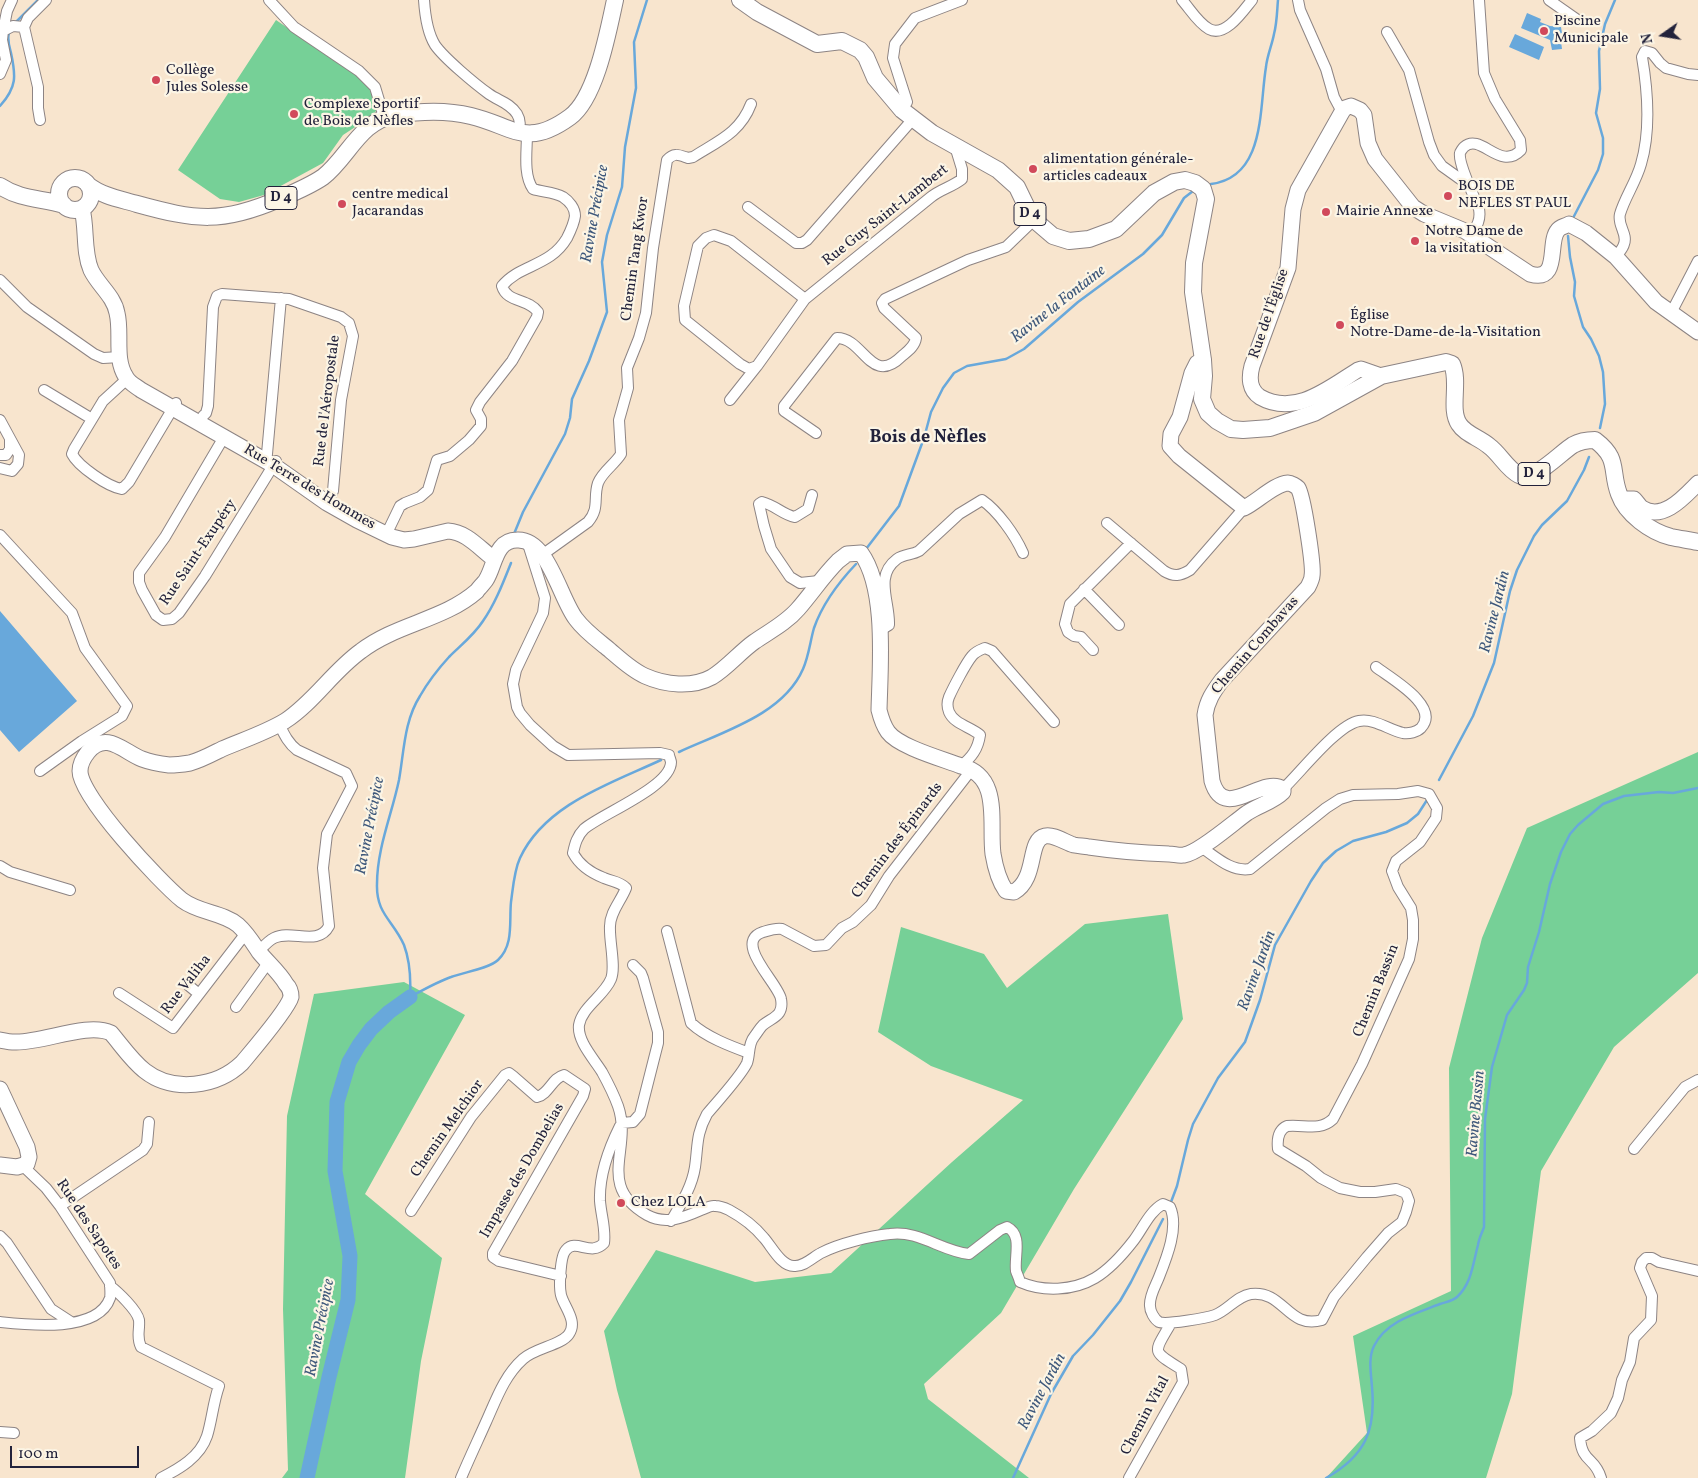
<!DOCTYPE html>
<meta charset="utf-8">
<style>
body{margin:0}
#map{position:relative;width:1698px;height:1478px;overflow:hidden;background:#f8e5ce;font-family:Vollkorn,serif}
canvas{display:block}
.north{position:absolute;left:1638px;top:10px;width:50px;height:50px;-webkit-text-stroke:4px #fcf5e5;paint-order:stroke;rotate:257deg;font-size:14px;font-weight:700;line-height:20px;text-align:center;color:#22223b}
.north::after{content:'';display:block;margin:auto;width:18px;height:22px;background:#22223b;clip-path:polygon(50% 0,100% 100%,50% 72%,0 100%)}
.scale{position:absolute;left:10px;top:1446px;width:129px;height:22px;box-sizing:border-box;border:2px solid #22223b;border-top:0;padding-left:6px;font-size:15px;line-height:18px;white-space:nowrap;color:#22223b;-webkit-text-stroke:4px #fcf5e5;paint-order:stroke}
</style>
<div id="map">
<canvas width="1698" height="1478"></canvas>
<div class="north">N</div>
<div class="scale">100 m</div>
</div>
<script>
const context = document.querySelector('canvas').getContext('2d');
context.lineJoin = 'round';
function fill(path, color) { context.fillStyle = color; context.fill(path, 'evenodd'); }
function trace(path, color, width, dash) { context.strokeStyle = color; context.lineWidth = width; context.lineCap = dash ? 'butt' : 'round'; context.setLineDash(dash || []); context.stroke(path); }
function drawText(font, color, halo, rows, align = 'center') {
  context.font = font + ' Vollkorn,serif'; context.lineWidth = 4.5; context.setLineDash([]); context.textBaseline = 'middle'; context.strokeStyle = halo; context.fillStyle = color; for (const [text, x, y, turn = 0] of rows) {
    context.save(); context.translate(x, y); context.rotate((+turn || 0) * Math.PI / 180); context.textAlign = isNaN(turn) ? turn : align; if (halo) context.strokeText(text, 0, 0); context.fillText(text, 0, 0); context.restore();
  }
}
const green = new Path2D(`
 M276 20 365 81 376 98 377 104 376 111 372 116 343 135 323 163 264 195 239 202 220 199 178 170Z
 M1698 752V973L1614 1047 1541 1171 1512 1394 1486 1478H1326L1367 1433 1353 1336 1451 1291 1449 1068 1482 938 1527 828Z
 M1168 914 1183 1019 1074 1189 1001 1313 924 1384 928 1399 1029 1478H641L617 1390 604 1331 656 1250 755 1282 831 1273 952 1162 1023 1100 931 1066 878 1032 901 927 984 954 1007 988 1085 924Z
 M404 982 465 1015 365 1194 442 1258 421 1361 405 1478H282L288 1470 283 1309 287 1116 314 994Z`);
const water = new Path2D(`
 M1527 13 1541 19 1540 22 1550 26 1561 27 1562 33 1560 34 1562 49 1552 50 1550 40 1521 28Z
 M1515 34 1544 47 1539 60 1509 47Z
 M0 611 77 701 19 752 0 730Z`);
const stream = new Path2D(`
 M14 24 38 0
 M0 106C17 87 16 76 11 53 9 46 7 40 9 33
 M1211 184C1266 177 1259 108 1266 67 1267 56 1272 45 1274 34 1277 23 1277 11 1278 0
 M1572 220 1598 170 1603 154V138L1596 113 1600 89 1599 51 1605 24 1615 0
 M1568 236 1570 257 1575 282 1574 296 1578 310 1583 327 1591 339 1599 356 1603 372 1605 404 1600 428
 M514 534 523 512 565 434 570 418 572 399 589 361 607 312 602 262 607 235 622 187 625 147 636 88 634 42 647 0
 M866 549 899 506 924 438 931 412 943 388 954 373 967 366 1006 359 1024 349 1078 302 1143 254 1162 235 1184 198 1193 191
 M511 563C503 583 495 604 483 621 474 635 461 645 449 657 438 669 428 682 420 696 404 721 404 752 399 780 392 814 377 848 377 884 376 914 393 920 404 945 410 961 411 979 410 997 423 990 437 982 451 977 464 972 488 969 498 960 514 945 509 922 511 902 513 888 514 871 520 858 545 804 612 783 661 760
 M679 752C722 732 783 715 803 669 809 655 810 642 814 628 822 605 839 582 856 564
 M1439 780 1473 716 1494 663 1510 591 1517 570 1534 536 1542 525 1567 501 1584 470 1589 457
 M1171 1202 1177 1186 1188 1140 1193 1124 1218 1078 1245 1042 1260 1000 1275 945 1311 881 1323 863 1336 851 1353 841 1386 832 1407 823 1418 814 1427 800
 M1013 1478 1051 1394 1073 1356 1093 1335 1120 1301 1131 1282 1163 1219
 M1326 1478C1365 1456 1376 1431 1372 1387 1371 1373 1368 1358 1374 1346 1386 1321 1417 1313 1440 1304 1446 1302 1453 1301 1457 1297 1472 1283 1473 1263 1478 1245 1479 1238 1482 1233 1484 1227L1485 1119 1492 1067 1507 1015 1524 990 1527 983 1528 967 1539 932 1550 884 1561 852 1570 834 1578 825 1603 804 1624 796 1659 792 1673 793 1698 788`);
const river = new Path2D(`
 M307 1478 329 1377 348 1300 350 1256 335 1171 337 1102 349 1062 359 1045 371 1029 389 1012 410 997`);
const street = new Path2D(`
 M269 0 294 27 359 71 375 87 384 117
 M424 0C425 15 427 32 435 45 444 58 475 84 489 94 499 101 510 103 517 114 521 121 520 125 518 132
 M1182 0C1190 9 1198 23 1209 29 1225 38 1243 11 1252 0
 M1298 0 1300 10 1326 69 1334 97 1342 112
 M1549 0 1579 21
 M3 31 7 11 12 0
 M1387 32 1409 70 1429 142 1434 155 1442 166 1470 186
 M0 74 6 60 2 40 3 31 13 26 24 27
 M902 110 907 102 893 58 895 44 915 18 962 0
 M40 120 38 108V87L24 27 28 18 46 0
 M748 207 796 243H802L807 240 913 119
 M1471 234C1477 226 1481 220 1479 209 1475 198 1458 164 1460 153 1460 152 1463 148 1464 147 1481 132 1500 172 1521 150L1520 140 1495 99 1484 73 1479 0
 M1616 257C1618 253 1623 249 1624 244 1628 234 1617 225 1620 214 1625 197 1636 182 1641 164 1651 130 1648 92 1642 57L1645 51 1652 53 1660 63 1666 68 1688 74 1698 75
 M0 280 27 307 94 354 103 358 120 357
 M805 299 731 241 714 235 706 238 698 246 684 306 685 320 740 364 749 369 757 366 805 299 931 197C941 189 952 187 962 179V169L955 146
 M1671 313 1698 261
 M127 379 103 401 74 449 72 454C78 466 108 487 122 489L129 482 176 403
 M44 390 92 419
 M730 400 757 366
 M203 416 206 413 208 406 213 307 217 296 222 294 289 299 341 317 349 323 353 336 341 400 333 491 327 503
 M0 420 19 455 18 464 12 471 0 468
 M816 433 784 411V406L837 338C864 338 871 387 902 356 908 351 915 346 916 338L884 308 882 303 885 299 968 260 1006 247 1034 220
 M224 437 165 537 139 573V582L142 590 156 615 163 620 172 619 179 613 205 576 276 461
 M267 454 281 298
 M0 455H6L10 449V439
 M812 495 808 509 795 517C783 515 775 505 762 502L759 504 764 526 771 549 790 577 800 583 819 581
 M1107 523 1164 571C1174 577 1180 576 1190 570L1244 508
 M0 535 72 613 85 648 127 706 122 716 82 741 40 771
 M386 535 400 506 405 503 420 497 428 490 437 460 450 456 469 440 481 426V419L476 410 480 402 512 361 537 317 538 312C528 298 507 303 502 286 520 264 550 267 567 238 571 230 574 224 575 216 575 208 569 201 563 197 554 192 542 192 533 189 523 175 527 151 527 134
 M528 544 545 598 543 613 516 670 513 684 517 707 520 713 530 725 553 746 568 755 660 753 669 755C669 756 671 761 671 762 671 787 601 814 584 829 577 836 575 844 573 853 580 866 591 873 604 878 613 882 619 881 626 888 621 901 610 912 610 926 609 941 616 966 611 979 604 996 582 1007 579 1025 577 1041 594 1059 602 1072 608 1083 614 1095 618 1106 633 1149 595 1185 647 1215 665 1225 683 1218 701 1210 705 1209 710 1205 715 1206 719 1206 725 1208 729 1210 742 1217 755 1227 764 1238 772 1247 781 1266 794 1266 804 1267 813 1257 821 1253 838 1244 870 1236 890 1234 919 1230 941 1251 969 1254L1000 1230 1007 1227C1023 1235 1014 1256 1016 1271 1017 1274 1019 1278 1020 1282 1043 1292 1073 1291 1095 1278 1110 1269 1124 1253 1134 1240 1143 1228 1150 1211 1163 1204L1170 1207C1179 1227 1167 1257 1159 1277 1156 1285 1149 1296 1150 1306 1150 1311 1154 1319 1159 1322 1166 1325 1207 1318 1215 1315 1228 1310 1237 1296 1251 1294 1284 1290 1288 1330 1322 1320L1334 1297 1367 1257 1388 1233 1402 1222 1406 1212 1409 1201 1406 1193 1396 1189 1375 1192H1360L1340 1188 1321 1178 1306 1166 1278 1149C1277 1140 1278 1130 1287 1126 1304 1124 1319 1132 1333 1119L1362 1064 1409 959 1413 939V920L1411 908 1398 887 1392 871 1396 861 1420 842 1436 818 1437 808 1429 794 1418 791 1398 794 1353 795 1340 799 1326 808 1250 869C1231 872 1216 857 1201 847
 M542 555 588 522C600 508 593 498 598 483 602 472 615 464 621 454L619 420 628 388 627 368 639 338 646 313 653 248 667 160C674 152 679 155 688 158L693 157C718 141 740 133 751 104
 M1084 589 1119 625
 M879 631 889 625C890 602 874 576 897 559 904 554 912 555 919 551L959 514 982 500C998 511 1015 535 1023 553
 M1093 650 1081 637 1074 636 1068 632 1065 624 1070 604 1131 543
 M961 766C972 757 978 749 980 735 971 727 954 724 949 712 947 707 947 702 949 697 953 688 966 663 972 656 976 651 980 650 985 648L992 651 1054 722
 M1283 789C1300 773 1337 725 1359 721 1374 718 1389 730 1403 733 1409 734 1417 732 1421 728 1441 706 1390 678 1376 667
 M0 866 10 872 70 890
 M667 931 691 1023C706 1037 730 1046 749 1053
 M259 951C263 947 268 941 274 938 292 929 318 947 329 926L323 868 327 834 352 786 346 773 297 750C288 743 284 734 279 724
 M188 985 199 994
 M119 993 173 1028 246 933
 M236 1007 268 963
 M622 1123 633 1122 640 1114 658 1043V1032L643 978 641 973 633 965
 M1634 1149 1685 1087 1698 1080
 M60 1206 143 1150 147 1144 149 1122
 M411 1211 471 1117 505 1075 509 1073 513 1076 537 1097C549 1094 552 1078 564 1075L585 1089 583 1096 493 1253V1257L499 1261 561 1276
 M671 1221C681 1204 692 1187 695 1167 698 1146 696 1134 707 1114 717 1102 741 1076 747 1063 750 1055 748 1044 754 1037 757 1033 760 1028 763 1025 773 1017 784 1016 781 999 779 984 732 942 763 932 770 930 775 928 782 929L814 946 826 945 842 928 853 922 871 905 889 876 972 769
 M0 1236 7 1243 51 1309 71 1322
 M110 1286C118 1292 137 1310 139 1320 140 1330 136 1337 141 1347L219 1386C213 1403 212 1420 207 1436 200 1457 179 1469 161 1478
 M0 1322C28 1325 98 1333 110 1298 111 1294 110 1287 110 1283L60 1206 46 1188 23 1166
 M0 1432 14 1433
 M461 1478C469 1459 478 1440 486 1422 496 1400 504 1376 523 1359 535 1348 562 1345 569 1334 578 1321 564 1307 561 1295 559 1287 560 1256 566 1250 576 1238 591 1257 604 1243 606 1229 601 1215 600 1201 599 1175 609 1148 620 1126
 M1129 1478 1183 1382 1181 1369C1150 1350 1154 1353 1171 1323
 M1601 1478C1595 1457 1582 1463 1580 1438L1592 1431 1611 1413 1618 1398 1622 1380 1630 1362 1634 1338 1651 1320 1652 1296 1640 1268 1642 1262 1646 1258H1652L1659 1262 1698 1271`);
const secondary = new Path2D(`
 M82 209C87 228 83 251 91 270 98 285 114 296 117 313 122 333 114 359 126 377 129 383 136 386 141 390L273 465 327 503 357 520 392 537 404 540 414 539 448 531C467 532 480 549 494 559
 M1381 376 1361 369 1358 370C1329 388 1295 417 1260 397 1249 390 1249 377 1252 366L1288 268 1293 209 1298 190 1342 112 1345 108 1351 106 1360 110 1364 115 1368 143 1375 159 1413 207 1424 214 1465 231 1530 274C1561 283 1547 242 1558 230 1560 227 1566 226 1569 224L1586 233 1616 257 1656 302 1698 332
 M1622 499H1634C1637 502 1639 506 1642 508 1663 522 1685 496 1698 483
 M0 1040C5 1041 10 1042 15 1042 43 1043 87 1022 111 1033 122 1046 132 1061 145 1071 173 1093 217 1087 242 1063 252 1051 288 1009 291 997 291 992 289 987 286 984 279 972 268 963 259 952 253 943 247 933 238 925 222 912 199 913 182 900 160 882 80 797 80 771 80 765 84 757 88 752 106 730 124 752 142 759 150 762 161 764 169 765 175 765 184 764 190 763 201 760 212 754 222 749 243 740 265 733 285 721 314 702 333 671 361 651 396 624 444 620 477 591 478 589 485 582 486 580 495 566 495 540 517 540 548 538 560 599 576 619 584 630 596 639 606 647 618 657 631 670 645 676 665 685 692 688 712 677 727 668 740 652 754 642 770 631 786 623 798 609 812 593 823 576 838 561L847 554 861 553C887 589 880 667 879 710 881 718 883 725 888 732 899 747 943 759 961 766 1002 776 989 823 993 854 995 866 999 881 1006 891L1014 892C1038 878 1027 840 1045 836 1054 834 1066 843 1074 845 1079 846 1084 846 1089 847 1116 851 1141 853 1169 854 1174 854 1179 856 1184 855 1199 853 1233 823 1247 813 1259 805 1273 802 1283 792V789C1261 775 1224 823 1212 781L1205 715C1207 701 1213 692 1222 680L1308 587C1310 583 1312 579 1312 576 1314 566 1303 495 1298 488 1296 486 1291 483 1288 483 1274 484 1257 502 1244 508L1179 456 1170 446 1171 434 1180 417 1192 373 1197 363 1203 360
 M0 1089 27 1147 29 1157 27 1164 17 1167 0 1165`);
const primary = new Path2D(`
 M740 0 757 12 817 44 842 41 860 50 866 57 875 78 902 110 932 133 998 170 1017 187 1032 218 1053 236 1069 241 1089 239 1116 229 1154 193 1174 182 1185 180 1195 183 1203 189 1206 199 1194 263 1193 292 1203 360 1204 376 1202 399 1208 413 1217 421 1231 429 1243 430 1270 428 1314 413 1381 376 1446 362 1452 364C1460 382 1449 409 1459 424 1465 434 1480 438 1489 446 1500 454 1507 469 1519 475 1533 483 1560 453 1573 445 1580 441 1588 440 1595 440 1620 459 1610 470 1619 494 1626 514 1651 532 1671 537 1680 539 1689 540 1698 542
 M59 194a16 16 0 1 1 32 0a16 16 0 1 1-32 0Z
 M88 185C102 196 120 199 137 204 195 220 222 224 279 199 293 193 310 186 323 177 348 158 360 120 396 115 420 111 447 110 471 116 513 126 526 149 570 117 596 98 608 32 615 0
 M0 186C21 200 41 198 64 205`);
const markers = [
 [1544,31,5,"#d1495b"],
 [156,80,5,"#d1495b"],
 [294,114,5,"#d1495b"],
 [1033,169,5,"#d1495b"],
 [1448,196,5,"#d1495b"],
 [342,204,5,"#d1495b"],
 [1326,212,5,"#d1495b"],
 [1415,241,5,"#d1495b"],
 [1340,325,5,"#d1495b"],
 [621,1203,5,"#d1495b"]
];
const shields = [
 [281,198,32],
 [1030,214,32],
 [1534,474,32]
];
const shieldNames = [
 ["D 4",281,198],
 ["D 4",1030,214],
 ["D 4",1534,474]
];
const poiNames = [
 ["Piscine",1554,22],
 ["Municipale",1554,39],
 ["Collège",166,71],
 ["Jules Solesse",166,88],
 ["Complexe Sportif",304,105],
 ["de Bois de Nèfles",304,122],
 ["alimentation générale-",1043,160],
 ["articles cadeaux",1043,177],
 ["BOIS DE",1458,187],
 ["NEFLES ST PAUL",1458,204],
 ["centre medical",352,195],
 ["Jacarandas",352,212],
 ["Mairie Annexe",1336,212],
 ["Notre Dame de",1425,232],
 ["la visitation",1425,249],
 ["Église",1350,316],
 ["Notre-Dame-de-la-Visitation",1350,333],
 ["Chez LOLA",631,1203]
];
const streetNames = [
 ["Rue Guy Saint-Lambert",886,216,-38],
 ["Chemin Tang Kwor",636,259,-82],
 ["Rue de l'Église",1270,314,-71],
 ["Rue de l'Aéropostale",328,401,-83],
 ["Rue Terre des Hommes",309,488,31],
 ["Rue Saint-Exupéry",199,553,-56],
 ["Chemin Combavas",1256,646,-49],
 ["Chemin des Épinards",898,841,-53],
 ["Rue Valiha",187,985,-52],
 ["Chemin Bassin",1377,991,-68],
 ["Chemin Melchior",448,1129,-55],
 ["Impasse des Dombelias",523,1171,-60],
 ["Rue des Sapotes",88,1225,56],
 ["Chemin Vital",1146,1416,-62]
];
const waterNames = [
 ["Ravine Précipice",596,214,-80],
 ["Ravine la Fontaine",1059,305,-38],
 ["Ravine Jardin",1496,612,-76],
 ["Ravine Précipice",371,826,-79],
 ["Ravine Jardin",1258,971,-70],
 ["Ravine Bassin",1477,1114,-85],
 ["Ravine Précipice",321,1328,-79],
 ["Ravine Jardin",1043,1392,-62]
];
const quarterNames = [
 ["Bois de Nèfles",928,439]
];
fill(green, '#76d097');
fill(water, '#68a8db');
trace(stream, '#68a8db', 2.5);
trace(river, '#68a8db', 15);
trace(street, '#8d8484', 12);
trace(secondary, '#8d8484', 17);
trace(primary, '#8d8484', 18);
trace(street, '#fff', 10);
trace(secondary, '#fff', 15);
trace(primary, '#fff', 16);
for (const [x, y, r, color] of markers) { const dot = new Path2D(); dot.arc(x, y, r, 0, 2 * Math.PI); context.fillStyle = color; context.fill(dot); trace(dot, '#fcf5e5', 2); }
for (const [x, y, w] of shields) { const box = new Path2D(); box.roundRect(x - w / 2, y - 11.5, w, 23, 4); context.fillStyle = '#fcf5e5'; context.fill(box); trace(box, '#22223b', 1); }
drawText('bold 14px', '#22223b', null, shieldNames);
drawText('15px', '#22223b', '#fcf5e5', poiNames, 'left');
drawText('15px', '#22223b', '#fcf5e5', streetNames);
drawText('italic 16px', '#3e587b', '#fcf5e5', waterNames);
drawText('bold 18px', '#22223b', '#fcf5e5', quarterNames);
</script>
